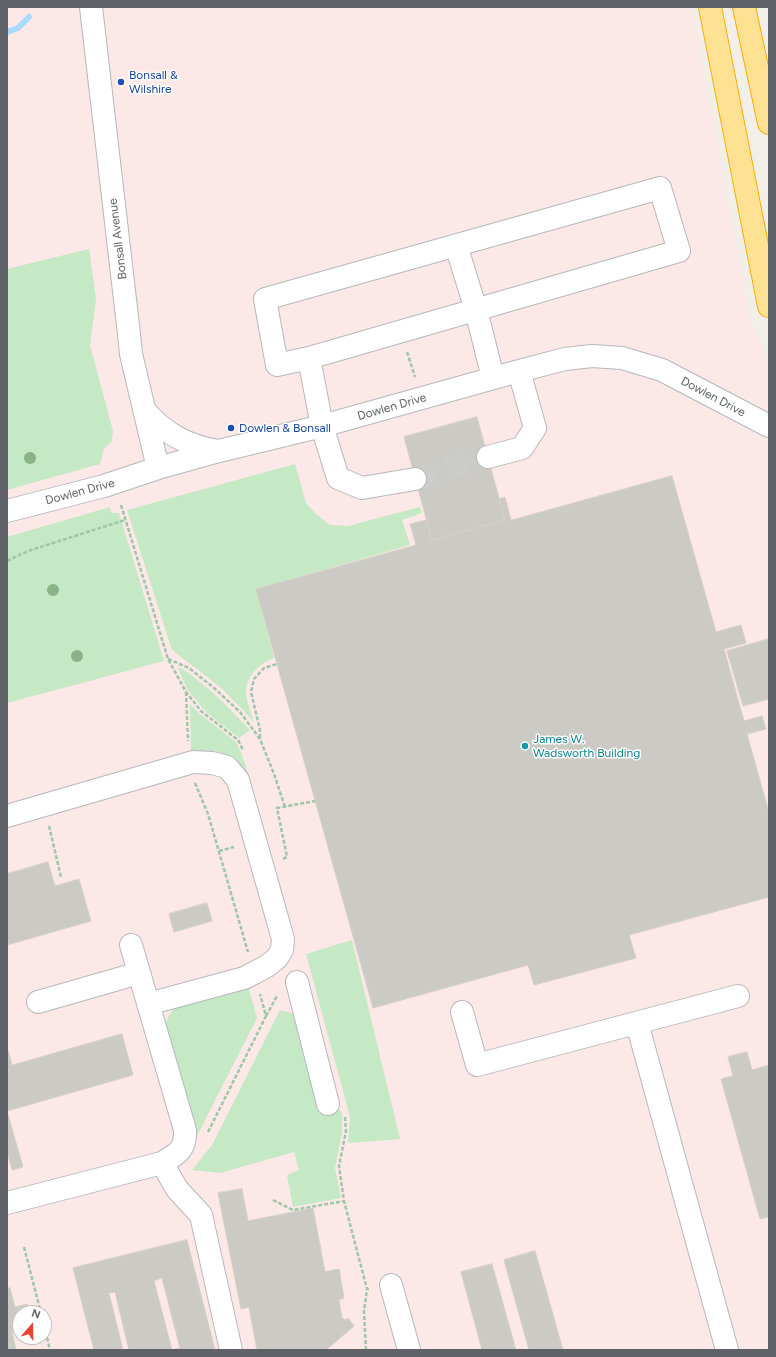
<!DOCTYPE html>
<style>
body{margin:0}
#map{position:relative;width:776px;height:1357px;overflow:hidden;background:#f1efe8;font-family:Figtree,sans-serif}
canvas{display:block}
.frame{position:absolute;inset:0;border:8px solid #5f6368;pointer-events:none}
.north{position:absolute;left:12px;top:1305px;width:40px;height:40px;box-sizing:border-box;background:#fff;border:1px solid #bfc1c3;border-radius:50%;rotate:20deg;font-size:11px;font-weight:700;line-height:16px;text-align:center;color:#5f6368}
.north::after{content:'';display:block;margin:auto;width:14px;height:18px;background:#ea4335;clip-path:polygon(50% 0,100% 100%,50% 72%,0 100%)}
</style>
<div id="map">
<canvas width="776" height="1357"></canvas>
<div class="frame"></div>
<div class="north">N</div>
</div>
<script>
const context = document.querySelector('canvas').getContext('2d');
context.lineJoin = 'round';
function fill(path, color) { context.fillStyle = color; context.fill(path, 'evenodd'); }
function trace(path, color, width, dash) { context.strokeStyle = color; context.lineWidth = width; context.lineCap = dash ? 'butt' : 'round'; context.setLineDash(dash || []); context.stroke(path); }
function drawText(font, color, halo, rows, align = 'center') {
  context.font = font + ' Figtree,sans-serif'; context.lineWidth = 3; context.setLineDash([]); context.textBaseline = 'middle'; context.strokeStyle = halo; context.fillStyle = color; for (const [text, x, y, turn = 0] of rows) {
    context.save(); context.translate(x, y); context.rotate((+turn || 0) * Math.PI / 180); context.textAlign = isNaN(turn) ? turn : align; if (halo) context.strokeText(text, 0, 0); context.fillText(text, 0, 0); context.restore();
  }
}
const medical = new Path2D(`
 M7 7H692L750 321 769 364V1350H7ZM20 1313H44V1337H20Z`);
const green = new Path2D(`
 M89 249 96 299 90 345 113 431 112 441 104 449 100 464 7 490V269Z
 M295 464 306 503 316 514 330 525 348 526 420 507 422 513 402 520 410 545 256 589 274 658C260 663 248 674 246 690 245 696 252 716 254 723L245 712 220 687 172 650 127 510Z
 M110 507 111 513H119L164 661 7 703V537Z
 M178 668H181C207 685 228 707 250 730L239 738 206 712 187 689Z
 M190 704 200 714 236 742 242 755 250 779 249 784C232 759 225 745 191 753Z
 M352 940 400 1139 348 1143 350 1117 306 954Z
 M247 982 257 1018 196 1138 165 1024 171 1012 183 1000Z
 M280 1010 298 1015 337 1108 342 1112V1132L335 1168 341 1198 293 1207 287 1175 299 1170 294 1152 220 1173 192 1170 212 1145Z`);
const stream = new Path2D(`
 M7 32 18 28 29 17`);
const building = new Path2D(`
 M477 417 505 520 432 540 404 437Z
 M672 476 716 632 741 625 746 643 724 649 744 721 762 716 766 729 747 734 769 813V897L629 935 636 958 534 985 528 965 373 1008 256 589 416 545 410 524 426 520 432 540 505 520 499 499 505 497 511 520Z
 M769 639V699L743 706 727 651Z
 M48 862 55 886 79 879 91 921 7 945V874Z
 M207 903 212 921 174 932 169 914Z
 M122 1034 133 1075 7 1111 23 1167 12 1170 7 1151V1047L12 1065Z
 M747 1052 752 1070 769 1065V1217L760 1219 721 1079 733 1076 728 1057Z
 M242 1189 248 1221 313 1208 325 1272 339 1269 344 1298 339 1300 342 1318 345 1320 348 1318 354 1326 326 1350H257L249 1307 241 1309 218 1193Z
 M187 1240 215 1350H129L115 1292 109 1293 123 1350H94L73 1268ZM162 1278 180 1348 172 1350 154 1281Z
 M535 1251 563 1350H529L504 1260Z
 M492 1264 516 1350H482L461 1272Z
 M10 1288 15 1307 27 1304 29 1313H20V1330L12 1332 16 1350H7V1289Z`);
const minorTunnel = new Path2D(`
 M415 479 488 457`);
const path = new Path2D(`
 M407 352 415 377
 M121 505 168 659 186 692 201 711 238 740 243 750
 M7 561 28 551 125 520
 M168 659 189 668 213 687 240 712 260 739 274 774 285 807
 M186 692 188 741
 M260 738V730L251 692 254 679 264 668 277 664
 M195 783 208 814 248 952
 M49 826 61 877
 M219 851 234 847
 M283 859 287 857 277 808 315 801
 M266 1016 277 996
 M345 1117 346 1131 339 1166 344 1201 367 1289H370
 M208 1132 266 1016 260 994
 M273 1200 293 1210 344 1201
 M24 1247 41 1313
 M44 1326 50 1350
 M366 1350 364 1312 367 1289`);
const minor = new Path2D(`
 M91 7 129 334 131 354 158 468
 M660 188 679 251 309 358 277 365 265 299Z
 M456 245 476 310 493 378
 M309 358 322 426 338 478 362 488 415 479
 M144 410C164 433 187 446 218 451
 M488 457 522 448 535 428 519 371
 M7 511 104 486 158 468 219 451 322 426 519 371 565 359 592 356 622 358 662 370 769 426
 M7 816 193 762 212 763 227 767 238 780 283 939 282 950 277 958 267 966 254 973 244 978 148 1004
 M297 982 328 1104
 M38 1002 139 973
 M462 1012 477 1065 738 996
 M637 1023 727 1350
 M162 1163 177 1189 201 1215 231 1350
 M7 1203 162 1163C177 1154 186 1150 185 1130L131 945
 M391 1285 409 1350`);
const highway = new Path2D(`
 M710 7 769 306
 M744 7 769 123`);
const trees = [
 [30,458],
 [53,590],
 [77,656]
];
const markers = [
 [121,82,4,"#1a4fb4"],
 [231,428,4,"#1a4fb4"],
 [525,746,4,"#0f9aa8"]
];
const transitNames = [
 ["Bonsall &",129,75],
 ["Wilshire",129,89],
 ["Dowlen & Bonsall",239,428]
];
const streetNames = [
 ["Bonsall Avenue",118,239,-97],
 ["Dowlen Drive",713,397,28],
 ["Dowlen Drive",392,407,-16],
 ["Dowlen Drive",80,492,-15]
];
const cultureNames = [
 ["James W.",533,739],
 ["Wadsworth Building",533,753]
];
fill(medical, '#fce8e6');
fill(green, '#c5e8c5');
trace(stream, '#aadaff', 6);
fill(building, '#cccac5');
trace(building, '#d6d1c6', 1);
trace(minorTunnel, '#ccccc8', 22, [22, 11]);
trace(minor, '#b5b8bc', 24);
trace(highway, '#f9ab00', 24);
trace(path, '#9cc7a9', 2.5, [4, 2]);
trace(minor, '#fff', 22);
trace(highway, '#fde293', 22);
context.fillStyle = '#89b387';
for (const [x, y] of trees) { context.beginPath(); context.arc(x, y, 6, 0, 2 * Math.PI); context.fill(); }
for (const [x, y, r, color] of markers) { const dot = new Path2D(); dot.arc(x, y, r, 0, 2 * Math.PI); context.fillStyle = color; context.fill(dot); trace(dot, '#fff', 1.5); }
drawText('12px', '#164399', '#fff', transitNames, 'left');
drawText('12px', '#5f6368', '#fff', streetNames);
drawText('12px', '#0d838f', '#fff', cultureNames, 'left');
</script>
